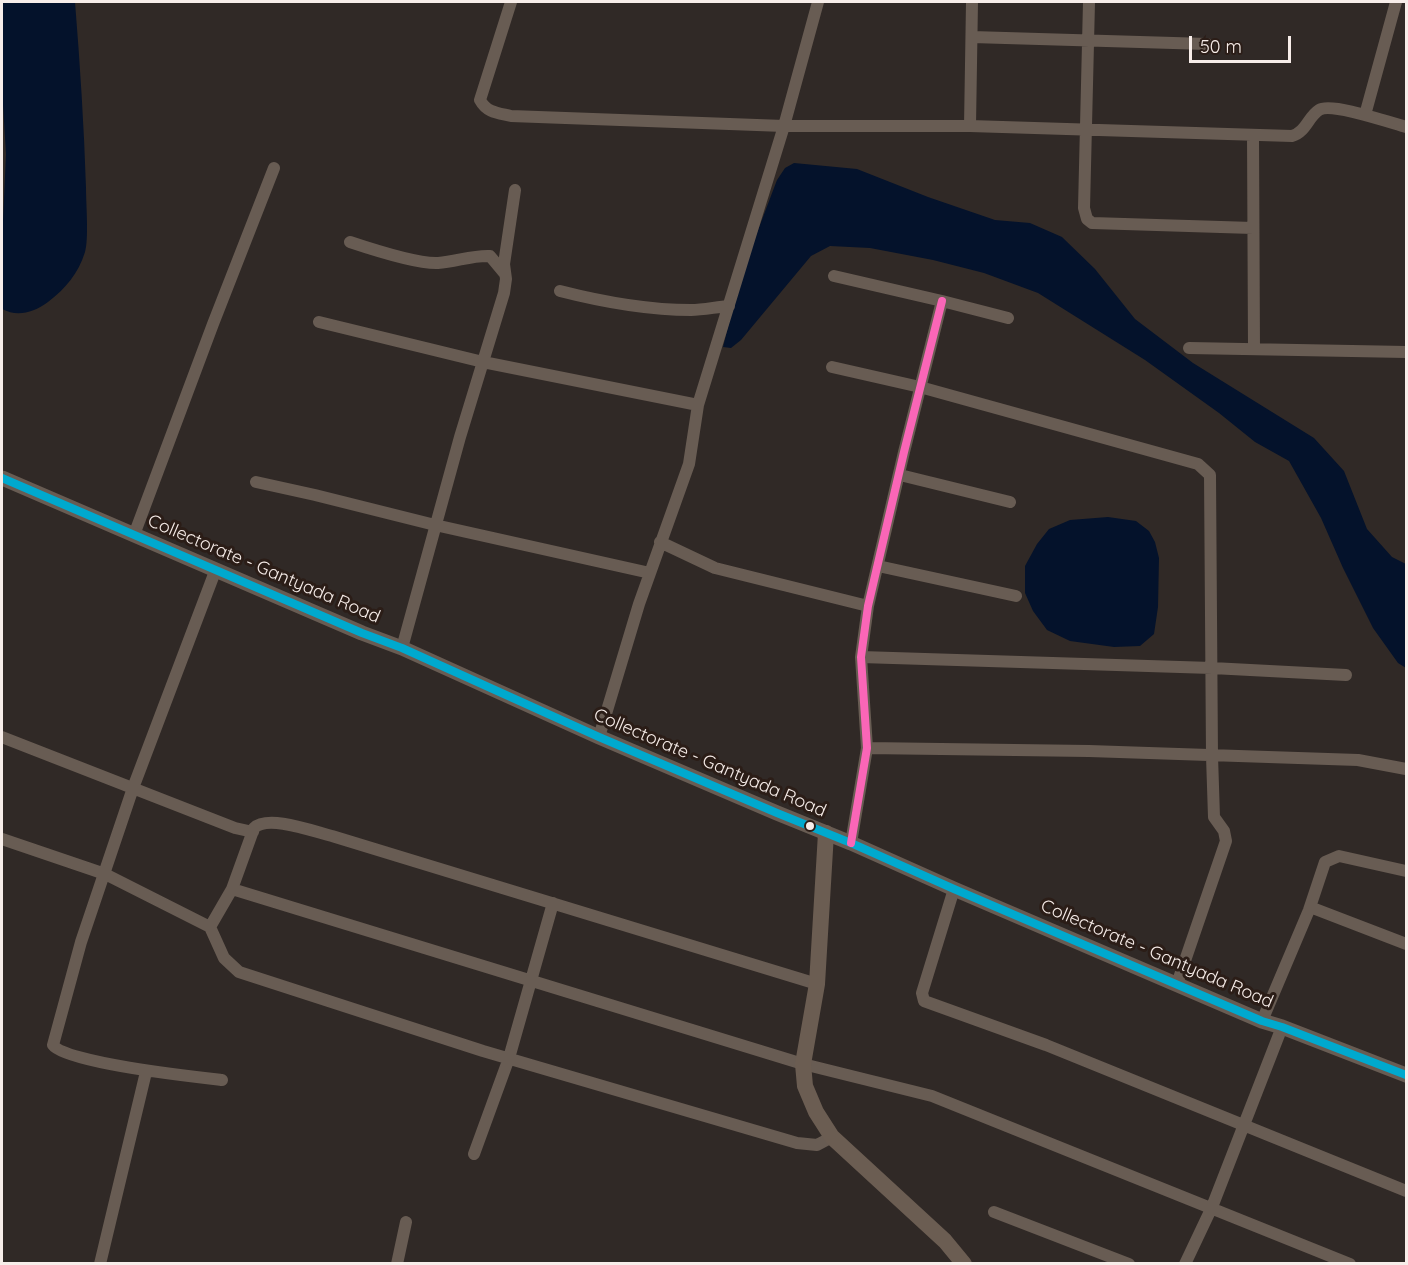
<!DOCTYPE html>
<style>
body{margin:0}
#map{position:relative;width:1408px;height:1265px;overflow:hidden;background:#302926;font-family:Quicksand,sans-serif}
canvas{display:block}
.frame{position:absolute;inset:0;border:3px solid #f7ede9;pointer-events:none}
.scale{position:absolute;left:1189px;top:36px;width:102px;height:27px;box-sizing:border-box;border:3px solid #f7ede9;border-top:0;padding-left:8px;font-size:18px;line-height:21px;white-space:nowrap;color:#f7ede9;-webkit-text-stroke:4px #2b1d17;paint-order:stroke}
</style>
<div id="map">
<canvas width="1408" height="1265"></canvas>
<div class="frame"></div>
<div class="scale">50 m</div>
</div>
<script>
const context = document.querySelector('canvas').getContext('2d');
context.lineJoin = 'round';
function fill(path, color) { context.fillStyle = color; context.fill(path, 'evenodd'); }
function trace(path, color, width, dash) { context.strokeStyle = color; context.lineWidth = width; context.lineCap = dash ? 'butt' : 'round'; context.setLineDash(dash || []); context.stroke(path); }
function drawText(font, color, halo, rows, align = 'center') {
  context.font = font + ' Quicksand,sans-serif'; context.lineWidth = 6; context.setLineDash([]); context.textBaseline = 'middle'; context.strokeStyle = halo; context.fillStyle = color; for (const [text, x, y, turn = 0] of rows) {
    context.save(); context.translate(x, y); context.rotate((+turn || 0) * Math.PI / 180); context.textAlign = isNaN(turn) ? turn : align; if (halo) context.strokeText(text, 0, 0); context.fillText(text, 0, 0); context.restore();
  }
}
const water = new Path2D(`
 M2 2H75C80 64 84 126 86 188 86 204 89 239 85 252 78 274 66 288 48 302 33 313 17 317 2 309V243L6 154 2 88Z
 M794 163 857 169 928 197 995 220 1030 223 1062 237 1095 269 1135 319 1193 363 1314 438 1344 471 1367 529 1392 557 1406 564V668L1398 663 1373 628 1343 568 1321 518 1289 461 1255 442 1219 413 1145 360 1038 293 984 273 933 260 870 248 830 246 811 256 741 340 731 348 723 347 739 283 752 246 777 180 785 168Z
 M1108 517 1136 521 1149 531 1155 542 1159 558 1158 607 1154 634 1140 646 1114 647 1070 641 1047 630 1033 611 1025 593V566L1037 544 1049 529 1070 520Z`);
const minor = new Path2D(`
 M511 2 480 100C487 113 498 113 511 116L784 126H970L1292 136C1306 132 1308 117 1319 110 1331 102 1391 123 1406 127
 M1089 2 1084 208 1087 219 1092 223 1253 228
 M972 37 1207 44
 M1365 115 1396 2
 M970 126 972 2
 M1253 135 1254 349
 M350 242C371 249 417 264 438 263 456 262 472 255 490 256L505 274
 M834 276 942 301 1008 318
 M560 291C603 302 647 310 691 310 703 310 716 307 729 306
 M319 322 483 362 698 405
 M1189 348 1406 352
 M832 367 920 387 1198 464 1210 475 1212 756 1214 817 1224 831 1226 841 1177 984
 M900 475 1010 502
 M256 482 315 495 435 525 650 573
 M134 535 213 324 274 168
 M660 542 715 568 868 606
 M878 566 1016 596
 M216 569 133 788 81 942 53 1045C65 1063 195 1077 222 1080
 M402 648 460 437 504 293 506 279 504 264 515 190
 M861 657 1212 668 1346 675
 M2 737 235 828 253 832
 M599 737 639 604 689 464 698 405 784 126 818 2
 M867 748 1089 751 1358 760 1406 769
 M2 839 105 874 210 927 224 958 239 972 483 1051 797 1143 817 1145 832 1137
 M851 843 867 748 861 657 868 606 904 452 942 301
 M232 889 803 1064 932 1096 1350 1264
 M954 889 922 993 924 1001 1046 1045 1406 1191
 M1310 907 1406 944
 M210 927 232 889 254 828C268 814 315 832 332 836L817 984
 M1262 1021 1309 910 1325 862 1339 856 1406 871
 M474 1154 509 1058 553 903
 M994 1212 1129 1264
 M100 1264 146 1072
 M397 1264 406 1222
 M1185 1264 1212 1207 1282 1027`);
const tertiary = new Path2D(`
 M2 478 362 633 402 648 599 737 777 813 851 843 954 889 1262 1021 1282 1027 1406 1075`);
const secondary = new Path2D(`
 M826 833 817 984 803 1064 805 1086 816 1112 832 1137 945 1241 964 1264`);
const bus1 = new Path2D(`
 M2 478 362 633 402 648 599 737 777 813 851 843 954 889 1262 1021 1282 1027 1406 1075`);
const bus2 = new Path2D(`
 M851 843 867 748 861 657 868 606 904 452 942 301`);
const markers = [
 [810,826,5,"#f7ede9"]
];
const streetNames = [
 ["Collectorate - Gantyada Road",264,569,23],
 ["Collectorate - Gantyada Road",710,763,23],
 ["Collectorate - Gantyada Road",1157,954,23]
];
fill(water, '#04122b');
trace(minor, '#685c53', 12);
trace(tertiary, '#685c53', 15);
trace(secondary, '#6b5d52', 16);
trace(bus1, '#00a9ce', 8);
trace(bus2, '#fa66b7', 8);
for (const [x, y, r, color] of markers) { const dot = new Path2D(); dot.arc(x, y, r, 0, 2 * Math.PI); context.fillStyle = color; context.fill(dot); trace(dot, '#2b1d17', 2); }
drawText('18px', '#f7ede9', '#2b1d17', streetNames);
</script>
